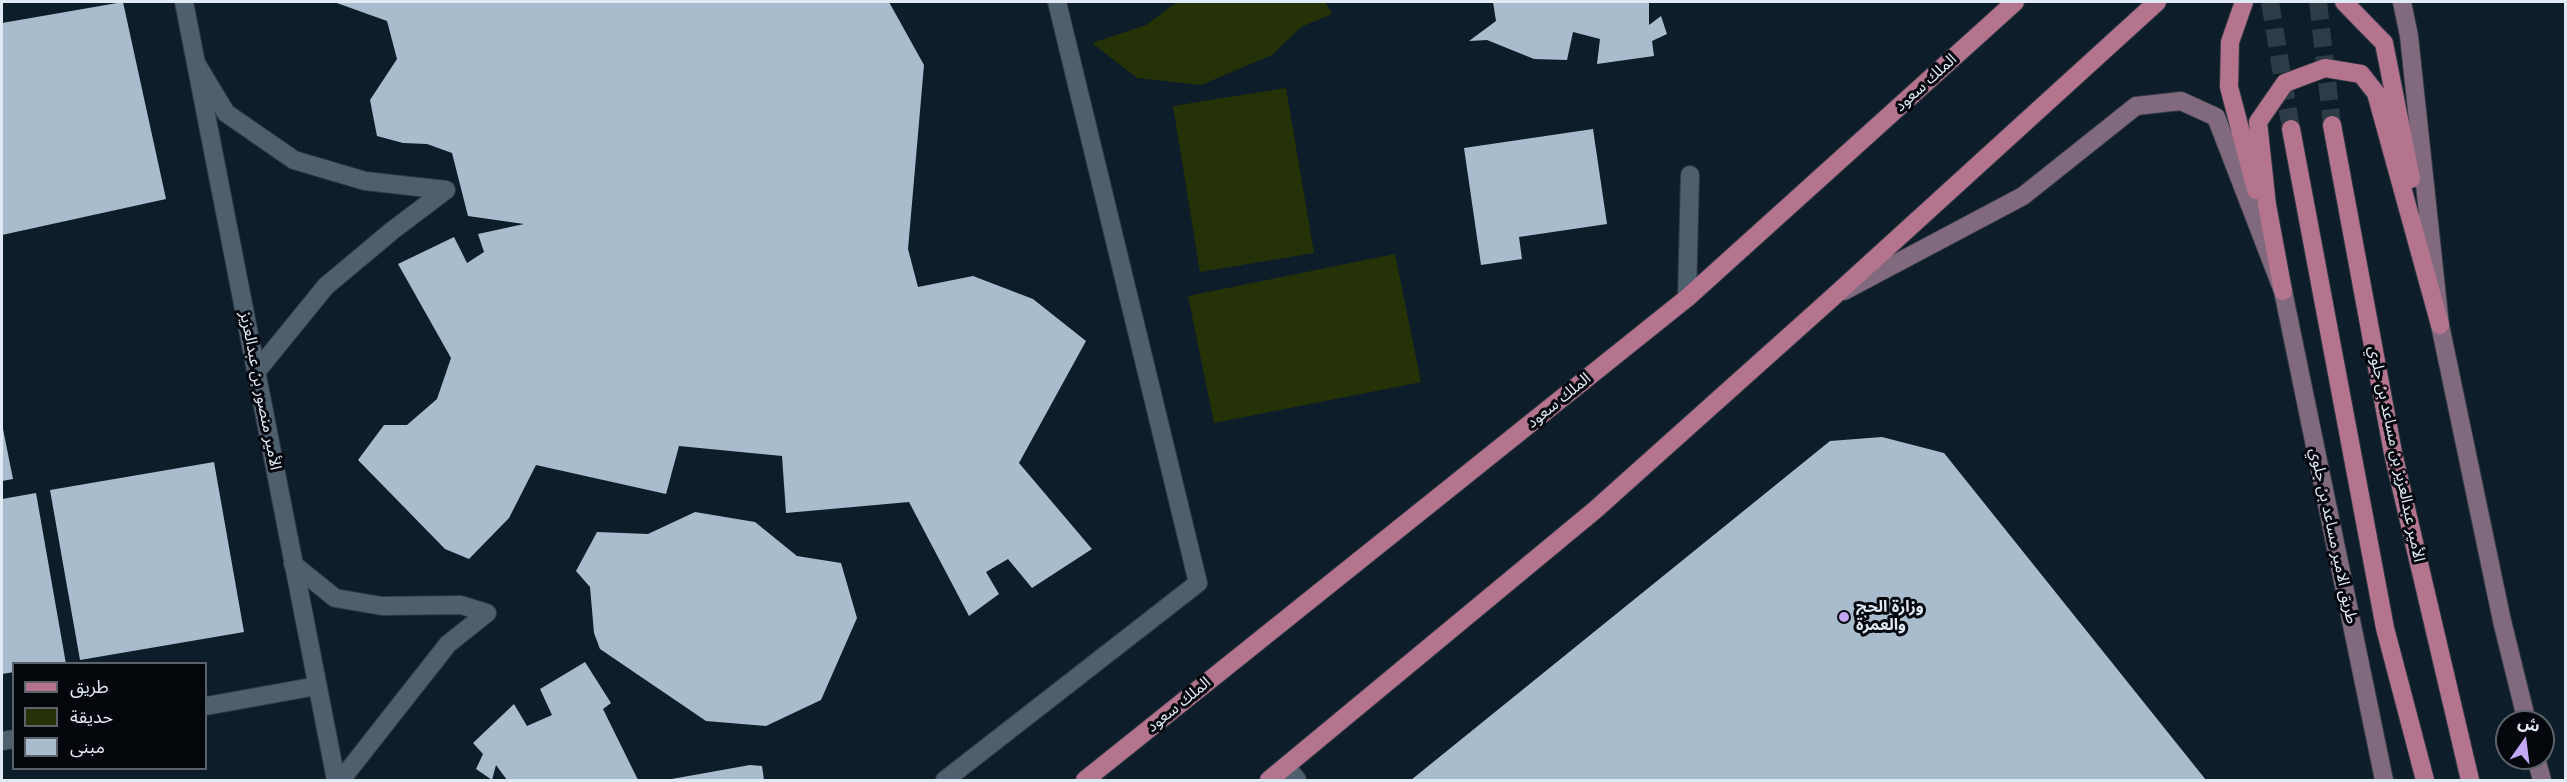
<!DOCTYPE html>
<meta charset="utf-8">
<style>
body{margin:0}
#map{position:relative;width:2567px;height:782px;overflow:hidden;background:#0e1d2a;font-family:Arial,"Noto Sans Arabic",sans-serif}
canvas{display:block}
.frame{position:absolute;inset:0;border:3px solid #e0eaf4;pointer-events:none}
.legend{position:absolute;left:12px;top:662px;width:195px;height:108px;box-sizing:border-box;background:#03070c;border:2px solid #5b6269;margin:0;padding:8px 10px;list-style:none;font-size:18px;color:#e0eaf4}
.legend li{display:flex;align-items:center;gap:12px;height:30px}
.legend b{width:30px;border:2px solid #5b6269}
.north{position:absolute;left:2495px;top:710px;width:60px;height:60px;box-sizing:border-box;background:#03070c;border:2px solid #5b6269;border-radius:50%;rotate:14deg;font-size:16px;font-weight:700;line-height:24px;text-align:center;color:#e0eaf4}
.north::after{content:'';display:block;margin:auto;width:21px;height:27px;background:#c2a7f2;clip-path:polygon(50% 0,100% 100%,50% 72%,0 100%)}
</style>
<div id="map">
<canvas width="2567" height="782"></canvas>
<div class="frame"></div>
<ul class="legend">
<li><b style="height:8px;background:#b4748d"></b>طريق</li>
<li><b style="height:16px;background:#253207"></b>حديقة</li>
<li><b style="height:16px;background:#a8bccd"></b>مبنى</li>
</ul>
<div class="north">ش</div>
</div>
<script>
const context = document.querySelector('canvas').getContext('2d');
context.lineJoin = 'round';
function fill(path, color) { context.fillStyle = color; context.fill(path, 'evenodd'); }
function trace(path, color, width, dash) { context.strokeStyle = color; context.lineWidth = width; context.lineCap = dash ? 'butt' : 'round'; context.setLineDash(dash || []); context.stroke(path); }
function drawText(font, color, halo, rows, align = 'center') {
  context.font = font + ' Arial,"Noto Sans Arabic",sans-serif'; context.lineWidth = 6; context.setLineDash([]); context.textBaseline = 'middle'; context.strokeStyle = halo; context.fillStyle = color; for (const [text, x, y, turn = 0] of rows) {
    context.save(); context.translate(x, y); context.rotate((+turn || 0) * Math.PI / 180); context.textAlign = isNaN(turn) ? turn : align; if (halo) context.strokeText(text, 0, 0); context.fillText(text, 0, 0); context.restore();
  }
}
const green = new Path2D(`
 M1177 2H1325L1332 14 1301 27 1272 55 1201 85 1137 78 1092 43 1146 25Z
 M1286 88 1314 253 1200 272 1173 106Z
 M1395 254 1421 382 1214 423 1188 296Z`);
const building = new Path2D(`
 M123 2 166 199 2 235V23Z
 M334 2H889L924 65 908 249 918 287 973 276 1033 299 1086 341 1019 463 1092 549 1032 588 1008 559 986 572 999 594 969 616 909 502 786 513 782 456 679 446 666 494 536 465 509 518 469 559 445 549 358 460 384 425H407L437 399 451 358 398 264 454 237 467 263 484 252 478 234 524 224 468 216 452 153 427 144 403 143 377 136 370 100 397 59 387 21Z
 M1493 2H1649V25L1661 16 1667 34 1652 41 1654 56 1597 64 1600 39 1573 32 1567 60 1534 59 1487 40 1469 41 1496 21Z
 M1593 129 1607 224 1519 237 1522 259 1481 265 1464 148Z
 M2 424 13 479 2 481Z
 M1882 437 1944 453 2206 780H1411L1830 441Z
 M214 462 244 632 80 660 50 490Z
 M36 493 66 664H14V672L2 674V499Z
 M695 512 755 522 797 556 841 563 857 618 821 700 766 726 706 721 600 649 594 633 590 587 576 571 597 532 648 534Z
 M585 662 611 703 603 709 638 780H507L496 765 492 780 476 769 483 754 473 743 514 704 527 726 552 715 540 689Z
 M750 765 762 766 764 780H666Z`);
const primaryTunnel = new Path2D(`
 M2270 2 2291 129
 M2318 2 2332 125`);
const lane = new Path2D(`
 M197 65 226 113 294 160 365 181 446 190 393 230 326 286 256 372
 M1687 298 1690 175
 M293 564 335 598 382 606 461 605 487 613 448 644 341 780
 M1287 767 1297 780
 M945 780 1198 583 1057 2`);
const street = new Path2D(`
 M184 2 336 780
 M206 706 317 686
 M2 741 14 739`);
const secondary = new Path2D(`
 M2402 2 2409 36 2440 325 2502 621 2527 722
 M1844 291 2023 196 2136 106 2181 101 2216 117 2283 291 2384 780
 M2536 758 2542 780`);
const primary = new Path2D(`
 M2244 2 2230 42 2229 87 2256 190
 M2344 2 2384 43 2411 179
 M2332 125 2393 453 2470 780
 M2291 129 2385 628 2425 780
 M2283 291 2267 205 2258 122 2285 83 2325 68 2361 74 2376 93 2440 325
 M1085 780 1687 298 2015 2
 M1269 780 1595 510 1833 297 2157 2`);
const markers = [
 [1844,617,6,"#c2a7f2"]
];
const streetNames = [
 ["الملك سعود",1926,83,-42],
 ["الأمير منصور بن عبدالعزيز",260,391,79],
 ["الملك سعود",1559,401,-39],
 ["الأمير عبدالعزيز بن مساعد بن جلوي",2396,454,78],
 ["طريق الامير مساعد بن جلوي",2333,536,78],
 ["الملك سعود",1179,705,-39]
];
const poiNames = [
 ["وزارة الحج",1856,608],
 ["والعمرة",1856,626]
];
fill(green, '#253207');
fill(building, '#a8bccd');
trace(primaryTunnel, '#2e3c48', 18, [18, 9]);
trace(lane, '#313944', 20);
trace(street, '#313944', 20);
trace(secondary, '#313944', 20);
trace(primary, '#313944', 20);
trace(lane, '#4e5f6e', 18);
trace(street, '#4e5f6e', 18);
trace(secondary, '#816a7d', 18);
trace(primary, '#b4748d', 18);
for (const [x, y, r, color] of markers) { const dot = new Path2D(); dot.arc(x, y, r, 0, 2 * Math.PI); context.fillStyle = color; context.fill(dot); trace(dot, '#03070c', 2); }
drawText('16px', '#e0eaf4', '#03070c', streetNames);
drawText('bold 16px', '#e0eaf4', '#03070c', poiNames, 'left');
</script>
